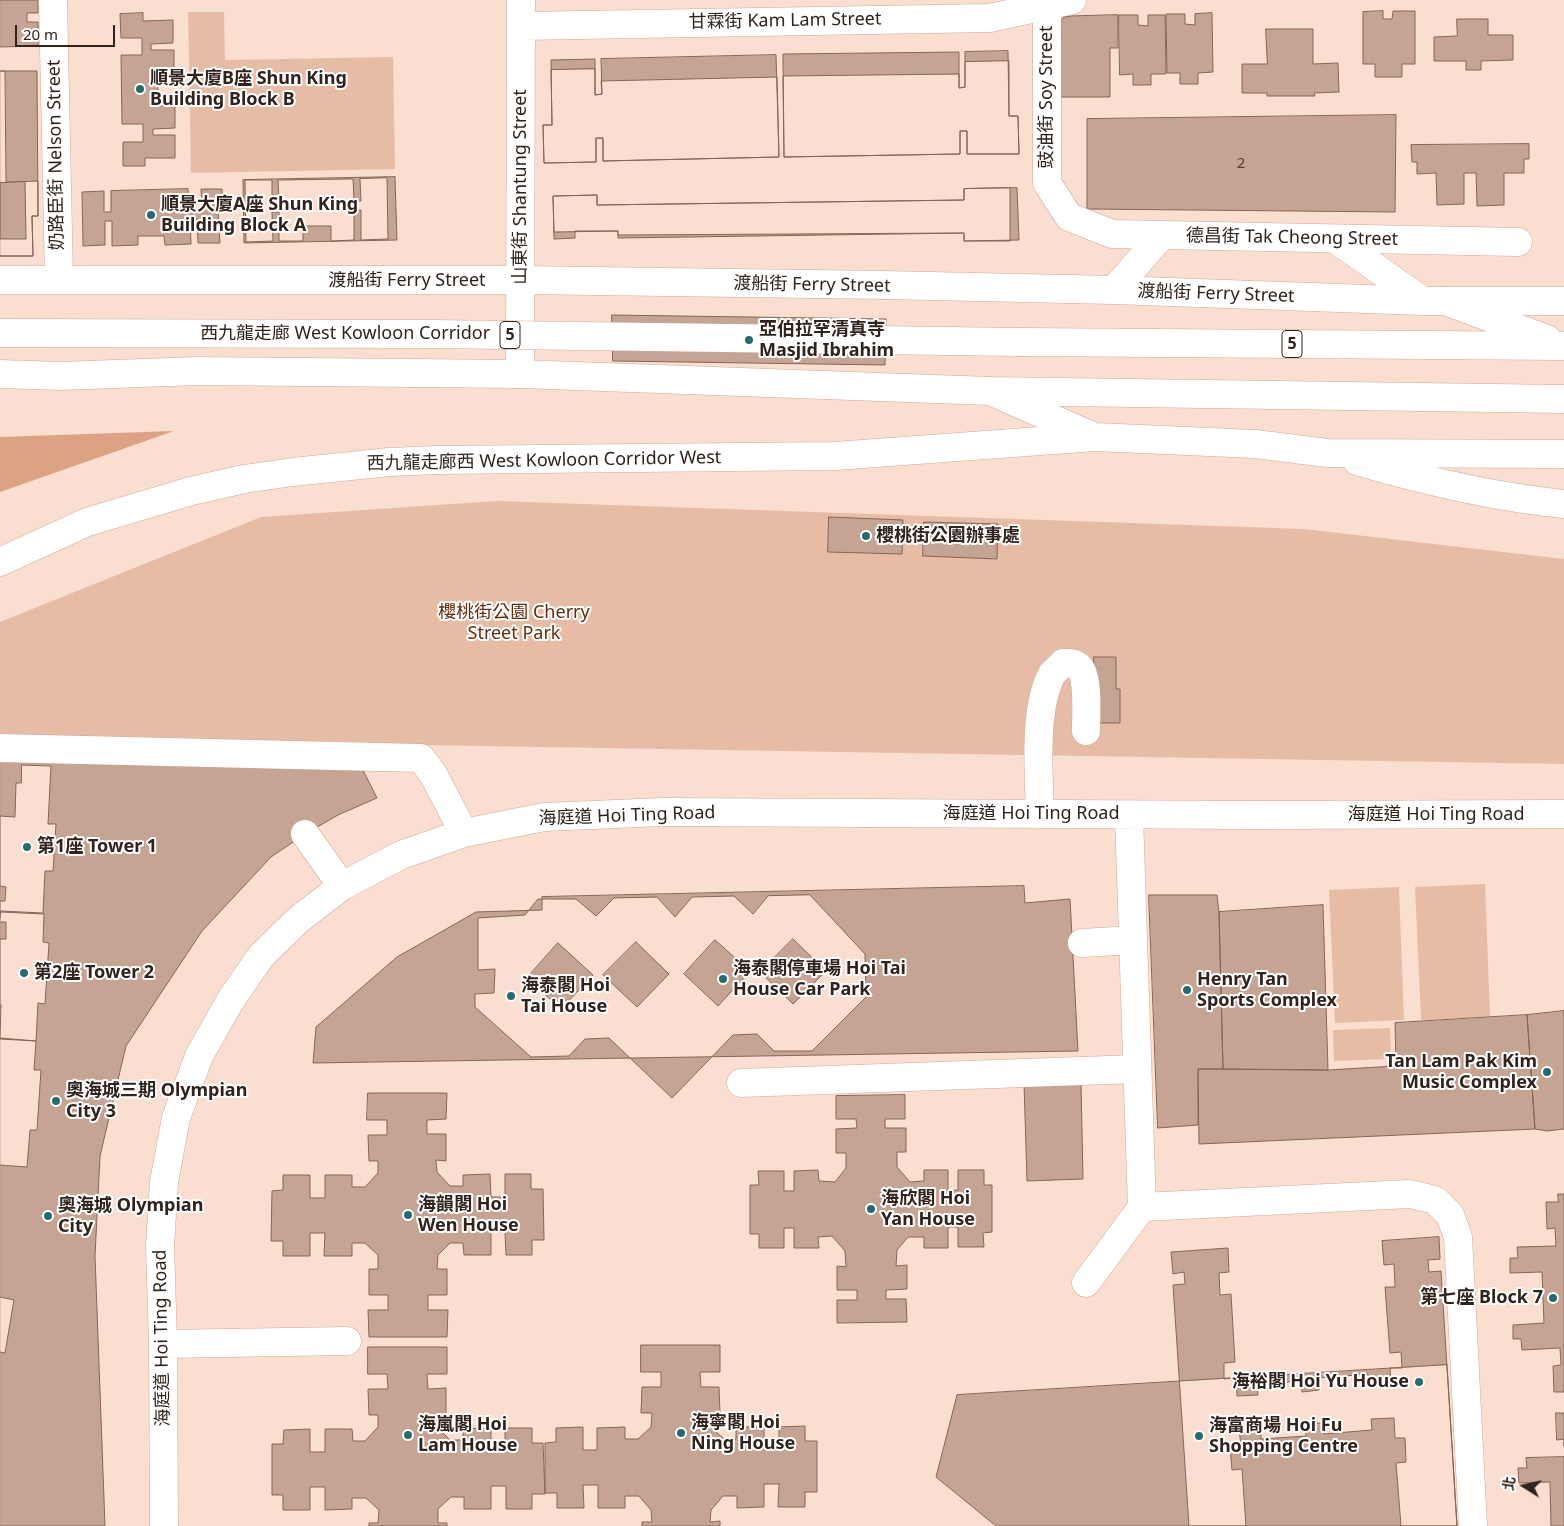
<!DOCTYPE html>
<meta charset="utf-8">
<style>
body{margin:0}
#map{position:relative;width:1564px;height:1526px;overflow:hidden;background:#fadecf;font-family:"Noto Sans","Noto Sans TC",sans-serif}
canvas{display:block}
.north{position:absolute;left:1499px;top:1461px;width:50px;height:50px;-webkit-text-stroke:4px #fff;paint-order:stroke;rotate:280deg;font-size:14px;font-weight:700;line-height:20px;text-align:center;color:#30231c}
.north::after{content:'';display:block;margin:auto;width:18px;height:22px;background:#30231c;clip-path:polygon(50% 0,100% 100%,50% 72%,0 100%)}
.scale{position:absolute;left:15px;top:25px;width:100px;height:22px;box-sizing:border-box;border:2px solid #30231c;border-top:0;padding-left:6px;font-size:15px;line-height:18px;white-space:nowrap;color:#30231c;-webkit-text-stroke:4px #fff;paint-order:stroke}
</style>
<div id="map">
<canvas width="1564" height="1526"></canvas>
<div class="north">北</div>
<div class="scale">20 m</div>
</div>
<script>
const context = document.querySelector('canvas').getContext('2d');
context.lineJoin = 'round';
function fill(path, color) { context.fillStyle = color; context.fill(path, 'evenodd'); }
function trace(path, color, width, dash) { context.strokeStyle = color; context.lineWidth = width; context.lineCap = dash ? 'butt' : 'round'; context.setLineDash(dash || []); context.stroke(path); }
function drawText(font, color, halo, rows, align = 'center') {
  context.font = font + ' "Noto Sans","Noto Sans TC",sans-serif'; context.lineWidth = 4; context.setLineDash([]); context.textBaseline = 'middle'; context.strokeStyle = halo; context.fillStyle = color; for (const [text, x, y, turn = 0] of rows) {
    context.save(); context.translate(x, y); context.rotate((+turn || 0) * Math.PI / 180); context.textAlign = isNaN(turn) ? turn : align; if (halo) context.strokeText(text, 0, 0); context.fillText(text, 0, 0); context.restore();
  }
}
const green = new Path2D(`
 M188 12H224L225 60 393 57 395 169 191 173Z
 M496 501 1304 529 1564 559V764L0 738V622L261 517Z
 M1485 884 1490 1017 1421 1020 1415 887Z
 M1399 887 1404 1020 1335 1023 1329 890Z
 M1390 1028 1391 1059 1334 1061 1333 1030Z`);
const forest = new Path2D(`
 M174 431 0 492V437Z`);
const building = new Path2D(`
 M0 0H38V13H27V22H38V46L0 47Z
 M1383 11V19H1392L1393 11H1415V64H1402V77H1375V64H1363V12Z
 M143 13V21L173 20V43L151 44V50H174V73H158V105H175V128L153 129V135H175V158H145V166H123V142H143V124H122L121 55H142V38H121L120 14Z
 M1212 13 1213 72 1198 73V84H1180V73H1167L1166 14H1185V24L1195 25V14Z
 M1118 15V48H1110V97H1060L1061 21 1064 17 1071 16Z
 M1119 15H1138V25L1148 26V15H1165L1166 74H1151V85H1133V74L1120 75Z
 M1457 19H1488V35H1513V60L1481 61V70H1466V61H1434V37L1457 36Z
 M1266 29H1313V64L1338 63 1339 92 1314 93 1315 96H1267V93H1242V64H1267Z
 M1008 51 1009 116H1018L1019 154H967V131H960V154L784 157 783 54 959 52V88L965 87V52Z
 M776 55 779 157 603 161V138H596V162L544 163 543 125H552L551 60 595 59V95L602 94 601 59Z
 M1009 61V116H1018L1019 154H967V131H960V154L784 157 783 76 959 74V88L965 87V62Z
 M595 69V95L602 94 601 81 777 77 779 157 603 161V138H596V162L544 163 543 125H552L551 70Z
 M0 71H5L6 182 38 181V216H32L33 256H0Z
 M0 71H37L38 216H32L33 256H0Z
 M1396 115 1395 212 1087 209V119Z
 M1529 144V159H1524V173H1504V205L1477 206 1476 173H1464V204L1437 205 1436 173 1417 174V162H1412L1411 145Z
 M395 177 397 240 244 243 243 180Z
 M387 178 388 239 361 240V210L354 211V240L331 241V226H303V241H279V212H272L273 241 246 242 245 180H272V202H279L278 180 353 179 354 201H361L360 179Z
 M25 182 26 239H0V183Z
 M1010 188V241H964V233L618 238V231L554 232 553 196 597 195V205L964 200V189Z
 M1017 188 1019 240 964 241V233L618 235V231H575V238L554 239 553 196 597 195V205L964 200V189Z
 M188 189 189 210 202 209 201 189H222L223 211H218L220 243H198L197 219H190L191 244 165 245 164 236H138V245L112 246V221H105V245L83 246 82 192 104 191V212H111V191Z
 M612 315 886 319 885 365 613 361Z
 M829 517 903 520 902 554 828 552Z
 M924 522 998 524 997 559 923 556Z
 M1094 657H1116V689H1120V723H1098L1094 690Z
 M0 760 362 768 377 798 338 815 305 834 271 857 202 931 126 1046 100 1156 95 1256 105 1526H0Z
 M22 765 51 766 48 824H56L53 871H45L43 913 0 911V901H5L6 887 0 886V816L15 817 16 783H21Z
 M1024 886 1025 903 1070 899 1078 1051 313 1063 316 1027 397 957 476 912 542 910V897Z
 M810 895 865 954 866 997 812 1051H774L757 1034 733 1035 672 1098 609 1038 585 1039 569 1056 531 1057 475 1007V994L494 993 495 969 478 970V918L525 915 538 899H576L596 916 614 898 657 897 675 917 692 897 734 896 753 914 768 896ZM793 939 826 971 793 1004 760 972ZM715 940 750 971 718 1006 684 974ZM636 942 669 974 637 1007 603 975ZM558 943 593 975 561 1009 527 978Z
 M1149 895H1217L1219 912 1223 1069H1198V1125L1158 1128Z
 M1323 905 1328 1070 1223 1069 1219 912Z
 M1 912 44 914 43 942 49 943 45 1004 38 1003 36 1041 0 1038 1 1005H0V939H6V922H0Z
 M1564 1011V1129L1547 1131 1535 1129 1527 1015Z
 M1527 1015 1535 1129 1199 1144 1198 1069 1328 1070 1396 1066 1395 1023Z
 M0 1039 36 1041 34 1070H41L37 1130H30L27 1167 0 1165Z
 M1081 1082 1083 1179 1027 1181 1024 1083Z
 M368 1093H447L446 1119 427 1120V1134H446V1161L436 1160 437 1172 450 1186H463V1175L490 1174 491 1197H505V1174H531V1189H543L544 1240H532V1255H506L505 1232H491V1255H464L463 1243H450L438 1255 437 1269H447V1295H428V1310H448L447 1337H369L368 1310H388V1295H369V1269H378V1255L365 1243H352V1256H324L325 1233H310V1256H283V1241H271L272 1191 283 1190V1175H310V1198H325V1175H352V1187H365L378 1173V1161H369L368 1135H387V1120H367Z
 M905 1095V1119H885V1128H906V1152H897V1167L910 1182 924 1181V1170H948V1191L958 1190V1170H984V1185H992V1232L983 1233 984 1247H958V1227H948V1248H924V1237H908L897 1250 896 1266 907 1265V1289L886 1290V1299H906L907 1322 837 1323V1300H857V1290H837V1266L846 1267 845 1251 832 1236 818 1237 819 1248H794V1228H784V1248H759V1234H750V1185H759L758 1171H784V1191H794V1171L818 1170 819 1181 835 1182 846 1168V1153H836V1129L857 1128 856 1119H836V1096Z
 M1558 1194H1564V1392H1554L1553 1366 1561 1365 1560 1348 1522 1350 1521 1339H1513V1325L1544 1323 1542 1272 1510 1273V1258H1518L1517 1247 1556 1246 1555 1228 1547 1229 1546 1202H1558Z
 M1439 1237 1440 1259 1428 1260 1429 1272 1441 1271 1457 1526H1401L1396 1463 1406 1462 1405 1438H1395L1394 1418 1371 1419 1372 1430 1324 1434 1323 1423 1305 1424 1306 1436 1261 1439V1429L1239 1430 1241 1445 1230 1446 1232 1470 1242 1469 1246 1526H1189L1173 1285 1185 1284 1184 1272 1173 1274 1171 1252 1228 1248 1229 1272 1219 1273 1220 1295 1231 1294 1235 1362 1224 1363V1379L1236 1378 1237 1396 1258 1395 1257 1384 1301 1381 1302 1392 1319 1390V1378L1368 1374V1384L1391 1383 1390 1368H1402L1401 1352 1390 1353 1385 1287H1395L1394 1264 1384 1265 1382 1241Z
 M0 1297 14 1300 5 1353 0 1352Z
 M641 1345H720V1372H700L701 1387H719L720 1413H710L711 1427 724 1439H736V1427H764V1450H779V1427L805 1426V1441H817V1492H805V1507H778L779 1484H764V1507L737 1508V1496H723L711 1510 710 1522 720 1521V1526H642V1522H652L651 1510 639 1496H625V1508H598V1485H583L584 1508H557V1493H545V1443L556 1442V1428L583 1427V1450H597V1428L625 1427V1439H638L651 1427 652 1413H641L642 1387H661V1372H641Z
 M368 1347H447V1374H427L428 1389 446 1388V1414L436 1415 437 1427 450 1440H463V1428L491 1429V1451H505V1428H532V1443H543L545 1494H532V1509H506V1486H491V1509H464V1497H451L438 1509V1523H447V1526H369V1523H378L379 1510 366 1498H352V1509L325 1510V1487H310V1510H283V1495H272V1444H283L284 1430 310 1429V1452H325V1429H352L353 1441H365L378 1427V1415H369L368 1389H388L387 1374H368Z
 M1447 1365 1457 1526H996L936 1477 957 1395Z
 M1556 1413H1564V1446V1439L1557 1440Z
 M1564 1457V1526H1551L1550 1482 1519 1483 1518 1468H1527L1526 1458Z`);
const minor = new Path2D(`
 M53 0 59 279
 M1047 0V183L1069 217 1112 234 1518 242
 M522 26 990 18 1072 0
 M520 374 521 0
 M0 748 421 758 433 774 464 833
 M1040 814C1039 775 1033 709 1052 674 1055 670 1060 667 1063 663 1069 663 1074 662 1079 667 1089 678 1086 715 1086 731
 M1129 815 1142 1207 1410 1194 1435 1200 1450 1215 1458 1237 1473 1526
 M305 834 342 886
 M1082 943 1133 940
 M741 1083 1137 1069
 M1086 1283 1142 1207
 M163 1344 347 1341
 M164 1526 163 1344 160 1245 164 1182 176 1118 199 1056 230 1001 261 956 298 920 342 886 401 855 464 833 544 817 663 812 1255 815 1564 814`);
const major = new Path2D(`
 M1335 239 1423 301
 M0 280H521L884 285 1114 290 1423 301H1564
 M1114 290 1161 236
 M0 374 60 376 197 371 520 374 990 391 1564 399`);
const highway = new Path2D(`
 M1445 301 1547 339
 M1020 342 1564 346
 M990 391 1092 436
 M1357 461C1425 481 1494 497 1564 504
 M0 562 87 522 191 491 244 479 293 472 389 462 437 460 835 456 1095 437 1255 444 1327 453 1564 454`);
const highwayBridge = new Path2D(`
 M0 333 432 334 1020 342`);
const markers = [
 [140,89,5,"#216d70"],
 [151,215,5,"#216d70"],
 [749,340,5,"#216d70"],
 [866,536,5,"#216d70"],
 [27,847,5,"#216d70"],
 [24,973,5,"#216d70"],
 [723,979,5,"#216d70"],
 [1187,990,5,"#216d70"],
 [511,996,5,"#216d70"],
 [1547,1072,5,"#216d70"],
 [56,1101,5,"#216d70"],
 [871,1209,5,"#216d70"],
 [408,1215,5,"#216d70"],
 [48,1216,5,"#216d70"],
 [1553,1298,5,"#216d70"],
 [1419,1382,5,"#216d70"],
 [681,1433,5,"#216d70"],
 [408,1435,5,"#216d70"],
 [1199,1436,5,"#216d70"]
];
const numberNames = [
 ["2",1241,164]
];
const shields = [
 [510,335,20],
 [1292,344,20]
];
const shieldNames = [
 ["5",510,335],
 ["5",1292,344]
];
const streetNames = [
 ["甘霖街 Kam Lam Street",785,21,-1],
 ["豉油街 Soy Street",1047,97,-90],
 ["奶路臣街 Nelson Street",56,155,-91],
 ["山東街 Shantung Street",521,187,-90],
 ["德昌街 Tak Cheong Street",1292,238,1],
 ["渡船街 Ferry Street",407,281],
 ["渡船街 Ferry Street",812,285,1],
 ["渡船街 Ferry Street",1216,294,2],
 ["西九龍走廊 West Kowloon Corridor",345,334],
 ["西九龍走廊西 West Kowloon Corridor West",544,461,-1],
 ["海庭道 Hoi Ting Road",1031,814],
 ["海庭道 Hoi Ting Road",1436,815],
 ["海庭道 Hoi Ting Road",627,816,-2],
 ["海庭道 Hoi Ting Road",162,1338,-91]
];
const poiNames = [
 ["順景大廈B座 Shun King",150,79],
 ["Building Block B",150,100],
 ["順景大廈A座 Shun King",161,205],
 ["Building Block A",161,226],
 ["亞伯拉罕清真寺",759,330],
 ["Masjid Ibrahim",759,351],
 ["櫻桃街公園辦事處",876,536],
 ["第1座 Tower 1",37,847],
 ["海泰閣停車場 Hoi Tai",733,969],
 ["House Car Park",733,990],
 ["第2座 Tower 2",34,973],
 ["Henry Tan",1197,980],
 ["Sports Complex",1197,1001],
 ["海泰閣 Hoi",521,986],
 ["Tai House",521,1007],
 ["Tan Lam Pak Kim",1537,1062,"right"],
 ["Music Complex",1537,1083,"right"],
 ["奧海城三期 Olympian",66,1091],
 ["City 3",66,1112],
 ["海欣閣 Hoi",881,1199],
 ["Yan House",881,1220],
 ["海韻閣 Hoi",418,1205],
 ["Wen House",418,1226],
 ["奧海城 Olympian",58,1206],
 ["City",58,1227],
 ["第七座 Block 7",1543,1298,"right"],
 ["海裕閣 Hoi Yu House",1409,1382,"right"],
 ["海寧閣 Hoi",691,1423],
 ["Ning House",691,1444],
 ["海嵐閣 Hoi",418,1425],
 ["Lam House",418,1446],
 ["海富商場 Hoi Fu",1209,1426],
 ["Shopping Centre",1209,1447]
];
const parkNames = [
 ["櫻桃街公園 Cherry",514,613],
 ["Street Park",514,634]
];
fill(green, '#e7bca5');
fill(forest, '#dba284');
fill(building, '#c6a493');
trace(building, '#866656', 1);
trace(minor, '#cdab99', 29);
trace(major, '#cdab99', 29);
trace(highway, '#cdab99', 29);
trace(minor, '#fff', 28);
trace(major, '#fff', 28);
trace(highway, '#fff', 28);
trace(highwayBridge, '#cdab99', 29, []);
trace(highwayBridge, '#fff', 28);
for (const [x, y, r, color] of markers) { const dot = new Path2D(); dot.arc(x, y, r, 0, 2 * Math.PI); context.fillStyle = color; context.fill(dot); trace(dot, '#fff', 2); }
drawText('15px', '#56433a', null, numberNames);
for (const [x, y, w] of shields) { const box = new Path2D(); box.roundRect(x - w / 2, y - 13.5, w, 27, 4); context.fillStyle = '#fff'; context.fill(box); trace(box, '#30231c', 1); }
drawText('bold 16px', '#30231c', null, shieldNames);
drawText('18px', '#30231c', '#fff', streetNames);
drawText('bold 18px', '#30231c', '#fff', poiNames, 'left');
drawText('18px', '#602c0a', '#fff', parkNames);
</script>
